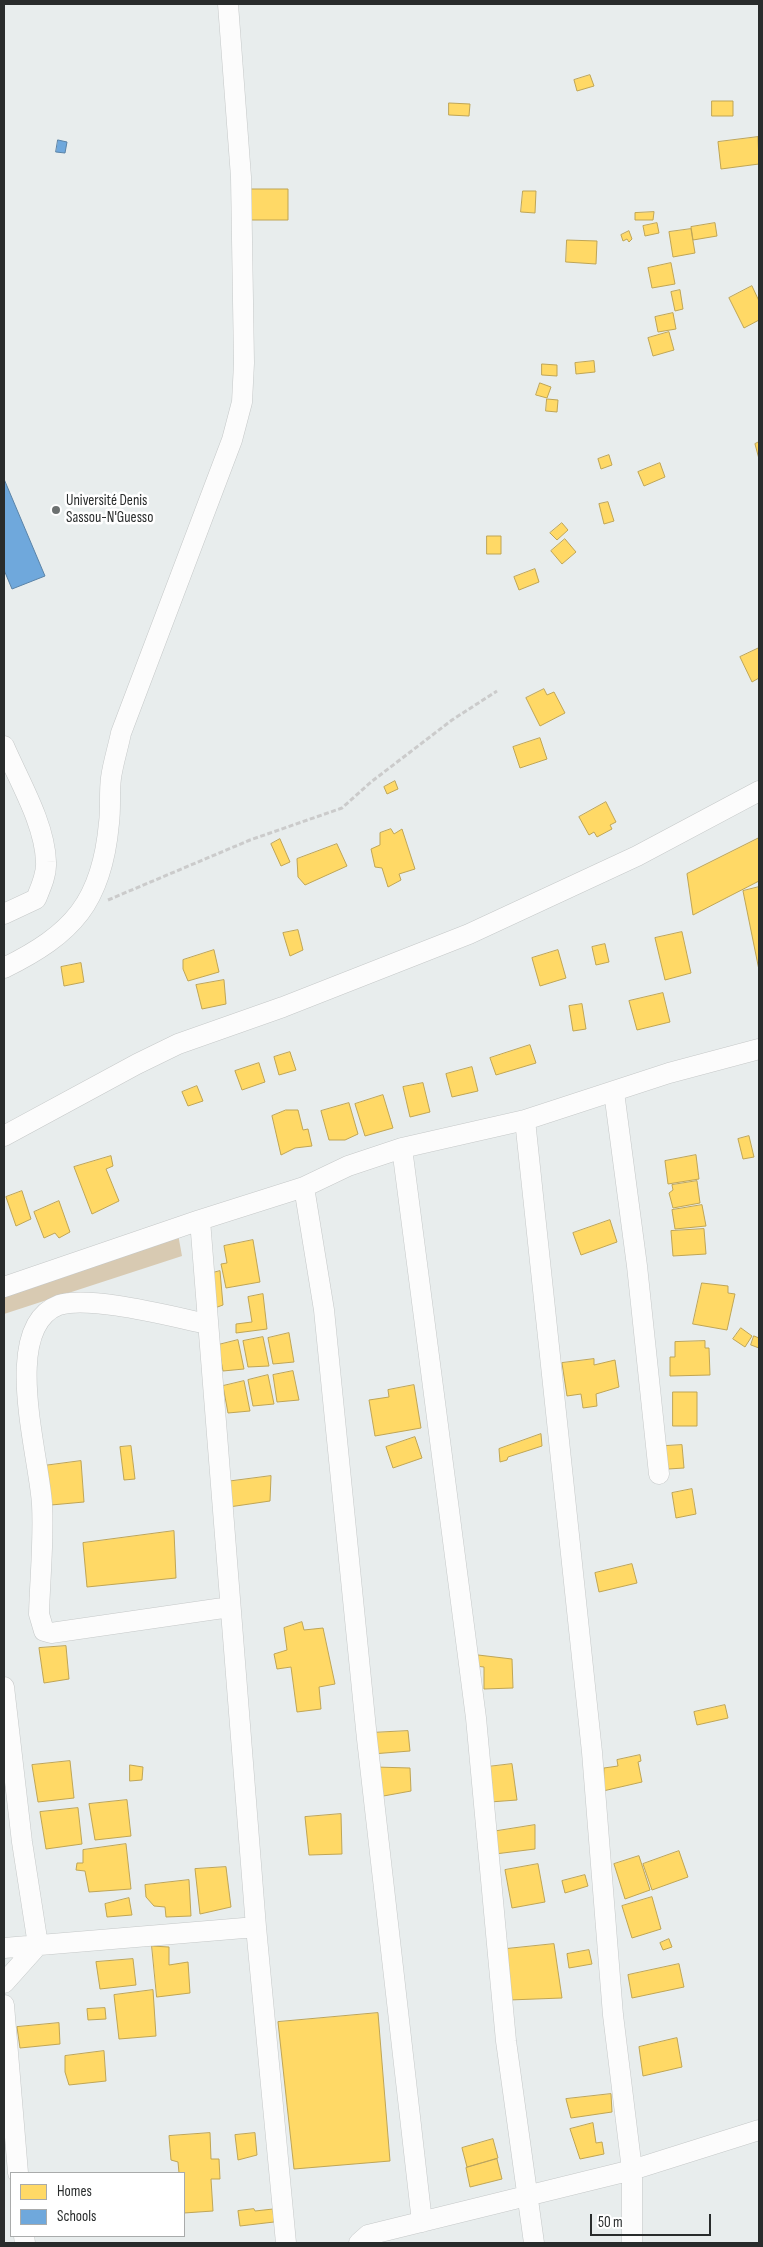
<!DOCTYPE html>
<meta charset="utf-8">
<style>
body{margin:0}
#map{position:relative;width:763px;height:2247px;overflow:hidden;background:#e8eded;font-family:"Sofia Sans Condensed",sans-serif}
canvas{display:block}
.frame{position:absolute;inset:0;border:5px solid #292c2c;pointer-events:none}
.legend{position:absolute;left:10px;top:2172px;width:175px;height:65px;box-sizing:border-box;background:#fff;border:1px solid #a9abab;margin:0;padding:6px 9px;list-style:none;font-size:15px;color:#292c2c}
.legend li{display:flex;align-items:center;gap:10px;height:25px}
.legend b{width:25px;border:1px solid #a9abab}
.scale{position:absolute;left:590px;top:2214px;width:121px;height:22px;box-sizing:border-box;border:2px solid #292c2c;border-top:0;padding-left:6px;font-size:15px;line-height:18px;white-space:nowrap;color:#292c2c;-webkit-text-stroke:4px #fff;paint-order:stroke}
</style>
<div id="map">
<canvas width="763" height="2247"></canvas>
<div class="frame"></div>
<ul class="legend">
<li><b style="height:14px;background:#ffd966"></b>Homes</li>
<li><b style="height:14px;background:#6fa8dc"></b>Schools</li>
</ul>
<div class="scale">50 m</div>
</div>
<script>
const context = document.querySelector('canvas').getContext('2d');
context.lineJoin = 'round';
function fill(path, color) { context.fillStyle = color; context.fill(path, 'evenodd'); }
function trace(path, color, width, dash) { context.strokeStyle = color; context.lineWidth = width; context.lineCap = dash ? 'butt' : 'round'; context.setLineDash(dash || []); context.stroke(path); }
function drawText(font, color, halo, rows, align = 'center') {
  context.font = font + ' "Sofia Sans Condensed",sans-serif'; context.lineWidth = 5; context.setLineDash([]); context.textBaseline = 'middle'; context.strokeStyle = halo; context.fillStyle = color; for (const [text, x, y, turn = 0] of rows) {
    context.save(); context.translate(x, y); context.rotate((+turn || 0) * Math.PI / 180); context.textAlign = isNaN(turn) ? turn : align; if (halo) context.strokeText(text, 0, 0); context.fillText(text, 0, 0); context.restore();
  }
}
const forest = new Path2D(`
 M178 1234 182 1256 4 1314V1295Z`);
const homes = new Path2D(`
 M590 75 594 86 577 91 574 80Z
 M712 101H733V116H712Z
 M449 103 470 104 469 116 449 115Z
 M758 137 759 164 721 169 718 142Z
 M249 189H288V220H250Z
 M523 191H536L535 213 521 212Z
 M654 212 653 220H635V213Z
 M657 223 659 233 645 236 643 226Z
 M715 223 717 236 693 240 691 227Z
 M691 229 695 253 673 257 669 232Z
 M629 231 632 239 629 242 627 239 623 241 621 235Z
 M567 240 597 241 596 264 566 262Z
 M671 263 675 284 652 288 648 268Z
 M752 286 759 301V320L744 328 729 298Z
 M680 290 683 309 675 311 671 292Z
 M673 313 676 329 658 332 655 317Z
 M669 332 674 350 653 356 648 338Z
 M594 361 595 372 576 374 575 363Z
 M542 364 557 365V376L542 375Z
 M540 383 551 387 547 398 536 395Z
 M547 399 558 400 557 412 546 411Z
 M759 442V459L755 444Z
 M609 455 612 465 601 469 598 459Z
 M660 463 665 477 644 486 638 472Z
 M608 502 614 521 604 524 599 504Z
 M562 523 568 530 557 540 550 533Z
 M487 536H501V554H487Z
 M565 539 576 552 562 564 551 551Z
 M535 569 539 582 519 590 514 577Z
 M759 648V678L752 682 740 657Z
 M544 689 547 695 554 692 565 713 540 726 526 698Z
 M540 738 547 759 520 768 513 747Z
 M395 781 398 789 387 794 384 787Z
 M606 802 616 822 610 825 612 829 597 837 594 832 589 835 579 817Z
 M391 829 394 834 402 829 415 869 399 874 401 880 388 887 382 868 375 867 371 849 380 845V833Z
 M759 838V881L693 915 687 874Z
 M280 839 290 862 281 866 271 844Z
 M337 844 347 866 305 885 298 877 297 859Z
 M759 887V970L743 891Z
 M298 930 303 950 290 956 283 933Z
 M682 932 691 973 665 980 655 938Z
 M605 944 609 962 596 965 592 947Z
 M214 950 219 972 188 981 183 969V960Z
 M558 950 566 978 540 986 532 958Z
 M81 963 84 982 64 986 61 967Z
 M224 980 226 1004 202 1009 196 985Z
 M663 993 670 1022 637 1030 629 1001Z
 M582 1004 586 1029 573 1031 569 1006Z
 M530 1045 536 1063 496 1075 490 1058Z
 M290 1052 296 1070 279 1075 274 1057Z
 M259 1063 265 1082 242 1090 235 1071Z
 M472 1067 478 1091 452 1097 446 1074Z
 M423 1083 430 1112 410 1117 403 1087Z
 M197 1086 203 1101 188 1106 182 1092Z
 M383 1095 393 1128 365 1136 355 1104Z
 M349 1103 358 1134 345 1140H329L321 1111Z
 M286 1110H298L303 1130 308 1129 312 1146 295 1148 281 1155 272 1116Z
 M749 1136 754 1157 743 1159 738 1139Z
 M696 1155 699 1179 668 1184 665 1161Z
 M111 1156 113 1166 106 1169 119 1201 92 1214 74 1167Z
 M697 1181 700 1203 673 1208 669 1193 673 1190 672 1185Z
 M22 1191 31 1219 16 1226 6 1197Z
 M59 1201 70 1232 59 1238 55 1233 44 1238 34 1212Z
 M702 1205 706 1226 675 1229 672 1210Z
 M610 1220 617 1242 581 1255 573 1233Z
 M704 1229 706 1254 673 1256 671 1231Z
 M253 1240 260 1282 226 1288 221 1264 227 1263 224 1246Z
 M220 1271 223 1305 212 1309 209 1274Z
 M702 1283 728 1286V1293L735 1294 727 1330 693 1324Z
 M263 1294 267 1329 236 1333V1324L252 1322 248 1297Z
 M741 1328 752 1336 745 1347 733 1339Z
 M289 1333 294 1362 273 1364 268 1338Z
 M754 1336 759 1338V1348L751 1345Z
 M263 1337 269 1366 248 1367 243 1341Z
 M238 1340 244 1369 223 1371 218 1345Z
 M705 1341V1348H709L710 1375 670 1376V1357H675V1342Z
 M594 1359V1365L615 1360 619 1387 596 1394 597 1406 583 1408 581 1394 567 1396 562 1363Z
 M293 1371 299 1400 277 1402 273 1375Z
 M268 1375 274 1404 253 1406 248 1380Z
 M244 1381 250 1411 228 1413 223 1386Z
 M414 1385 421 1428 375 1436 369 1400 389 1397 388 1390Z
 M673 1392H697V1426H673Z
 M541 1434 542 1446 508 1457 507 1460 500 1462 499 1449Z
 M415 1437 422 1458 393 1468 386 1447Z
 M682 1445 684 1468 668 1469 665 1446Z
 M131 1446 135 1479 124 1480 120 1447Z
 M81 1461 84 1502 51 1505 43 1466Z
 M271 1476 270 1501 229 1507 225 1482Z
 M692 1489 696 1514 676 1518 672 1493Z
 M174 1531 176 1578 87 1587 83 1543Z
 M632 1564 637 1583 599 1592 595 1573Z
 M302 1622 304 1630 323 1628 335 1684 319 1687 321 1709 297 1712 291 1667 277 1669 274 1654 287 1650 284 1628Z
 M66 1646 69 1679 44 1683 39 1648Z
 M478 1655 512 1659 513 1688 484 1689V1667L475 1666Z
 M725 1705 728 1718 697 1725 694 1712Z
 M408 1731 410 1751 372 1754 370 1733Z
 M640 1755 641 1761 638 1762 642 1782 603 1791 604 1768 618 1766 617 1760Z
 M70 1761 74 1798 38 1802 32 1765Z
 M512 1764 517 1800 490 1802 487 1767Z
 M130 1765 143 1767 142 1780 130 1781Z
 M375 1767 410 1768 411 1791 378 1797Z
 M127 1800 131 1836 95 1840 89 1804Z
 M78 1808 82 1844 46 1849 40 1812Z
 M341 1814 342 1854 309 1855 305 1817Z
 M535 1825V1849L495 1854 491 1832Z
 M126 1844 131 1889 89 1892 85 1871 76 1870 77 1863H83V1850Z
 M679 1851 688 1877 652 1890 643 1864Z
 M639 1856 650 1890 625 1899 614 1864Z
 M538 1864 545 1902 512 1908 505 1870Z
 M226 1867 231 1907 200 1914 195 1869Z
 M585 1875 588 1886 565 1893 562 1881Z
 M189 1880 191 1916 166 1917 165 1907 154 1906 146 1897 145 1885Z
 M652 1897 661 1929 632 1938 622 1906Z
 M129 1898 132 1915 107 1917 105 1904Z
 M669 1939 672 1947 663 1950 660 1943Z
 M554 1944 562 1998 509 2000 506 1949Z
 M152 1946 169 1947V1965L188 1962 190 1993 157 1997Z
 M589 1950 592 1964 569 1968 567 1954Z
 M133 1959 136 1985 100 1989 96 1962Z
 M679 1964 684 1987 632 1998 628 1975Z
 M153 1990 156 2036 119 2039 114 1995Z
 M105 2008 106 2019 88 2020 87 2009Z
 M378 2013 390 2161 294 2169 278 2022Z
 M59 2023 60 2044 20 2048 17 2027Z
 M677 2038 682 2067 643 2076 639 2047Z
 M104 2051 106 2081 69 2085 65 2072V2056Z
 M611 2094 612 2112 571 2118 566 2099Z
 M593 2123 596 2143 602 2142 604 2154 580 2159 570 2129Z
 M210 2133 211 2159H219L220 2179H211L213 2211 184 2213V2173H179L178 2162 171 2160 169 2136Z
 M255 2133 257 2155 238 2160 235 2135Z
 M493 2139 498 2158 467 2167 462 2148Z
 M497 2159 502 2179 470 2187 466 2168Z
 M254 2209 255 2211 273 2209 274 2222 240 2226 238 2211Z`);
const schools = new Path2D(`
 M58 140 67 142 65 153 56 152Z
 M4 479 45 576 12 589 4 570Z`);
const path = new Path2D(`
 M108 900 250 840 342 808 371 782 452 720 497 691`);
const minor = new Path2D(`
 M4 746C19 781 45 824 46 862 47 874 41 887 36 899L4 914
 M4 968C73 934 102 902 109 823 111 808 109 793 111 778 113 763 118 748 121 733L232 440 242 402 244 363 241 177 228 4
 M614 1092 637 1266 659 1474
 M525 1120 592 1752 613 2015 632 2170V2243
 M4 1136 137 1064 178 1044 283 1007 469 934 637 856 759 791
 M402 1148 476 1718 506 2041 534 2243
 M304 1187 324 1310 367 1739 422 2222
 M200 1220 256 1927 286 2243
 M4 1287 200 1220 304 1187 348 1166 402 1148 525 1120 669 1073 759 1049
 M208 1324C173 1317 90 1295 59 1305 0 1327 39 1454 42 1504 44 1540 40 1578 39 1614L44 1631 51 1633 230 1607
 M4 1687 22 1842 38 1945 4 1983
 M4 1948 256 1927
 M4 2005 18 2173
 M24 2236 25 2243
 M359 2243 368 2235 632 2170 759 2130`);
const markers = [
 [56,510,5,"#6c7070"]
];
const poiNames = [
 ["Université Denis",66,501],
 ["Sassou-N'Guesso",66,518]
];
fill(forest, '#d8cab2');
fill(homes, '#ffd966');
trace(homes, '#bfa555', 1);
fill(schools, '#6fa8dc');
trace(schools, '#5a83a7', 1);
trace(minor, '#c5c8c8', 21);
trace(path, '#cbcbcb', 3, [5, 2.5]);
trace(minor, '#fcfcfc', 20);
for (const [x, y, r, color] of markers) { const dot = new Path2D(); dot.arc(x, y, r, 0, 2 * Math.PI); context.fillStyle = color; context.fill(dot); trace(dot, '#fff', 2); }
drawText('15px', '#292c2c', '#fff', poiNames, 'left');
</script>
